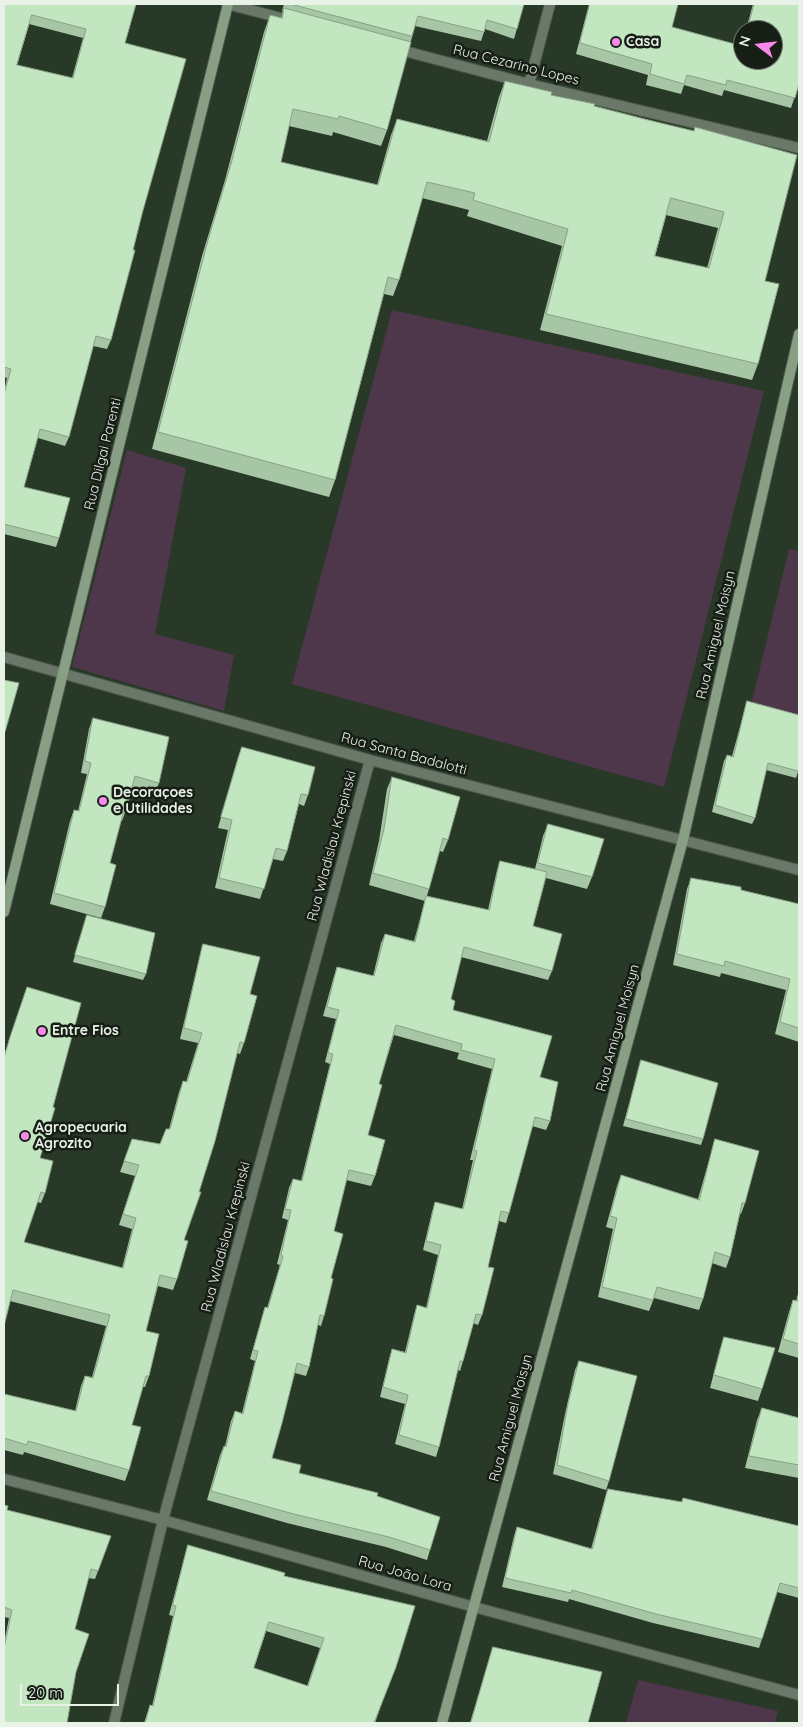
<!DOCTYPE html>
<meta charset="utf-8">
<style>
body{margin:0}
#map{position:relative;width:803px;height:1727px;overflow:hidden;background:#293928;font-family:Quicksand,sans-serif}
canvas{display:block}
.frame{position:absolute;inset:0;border:5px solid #e8f2e7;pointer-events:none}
.north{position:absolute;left:733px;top:20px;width:50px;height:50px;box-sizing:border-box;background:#171e16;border:1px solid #6b736a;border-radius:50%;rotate:286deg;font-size:14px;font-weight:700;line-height:20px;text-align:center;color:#e8f2e7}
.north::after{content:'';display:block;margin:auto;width:18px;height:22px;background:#f888e9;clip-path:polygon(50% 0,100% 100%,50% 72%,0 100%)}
.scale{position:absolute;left:20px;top:1684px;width:99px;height:22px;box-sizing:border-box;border:2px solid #e8f2e7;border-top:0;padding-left:6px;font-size:15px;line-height:18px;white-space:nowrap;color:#e8f2e7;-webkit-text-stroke:4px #171e16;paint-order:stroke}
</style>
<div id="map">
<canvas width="803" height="1727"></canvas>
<div class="frame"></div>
<div class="north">N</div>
<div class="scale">20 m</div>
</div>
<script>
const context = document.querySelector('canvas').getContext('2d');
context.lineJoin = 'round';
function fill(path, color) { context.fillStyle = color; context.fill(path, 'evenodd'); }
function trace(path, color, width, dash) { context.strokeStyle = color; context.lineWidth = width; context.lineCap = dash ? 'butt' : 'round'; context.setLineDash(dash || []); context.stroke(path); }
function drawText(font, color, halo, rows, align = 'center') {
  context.font = font + ' Quicksand,sans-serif'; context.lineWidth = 5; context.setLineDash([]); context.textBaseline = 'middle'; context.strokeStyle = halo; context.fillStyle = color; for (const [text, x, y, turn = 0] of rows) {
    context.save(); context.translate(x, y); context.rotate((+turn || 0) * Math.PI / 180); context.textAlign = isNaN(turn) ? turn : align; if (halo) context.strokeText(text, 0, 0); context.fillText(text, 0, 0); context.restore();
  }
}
const green = new Path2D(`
 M392 310 764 391 664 787 292 684Z
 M127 450 186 468 155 634 234 655 224 711 72 667Z
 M789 549 799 551V718L751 705Z
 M638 1680 778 1711 775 1723H626Z`);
const street = new Path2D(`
 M227 4 281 18
 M397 49 529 84 799 148
 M529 84 550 4
 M4 657 370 760 799 870
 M4 1479 163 1520 474 1607 799 1695
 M114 1723 163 1520 370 760`);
const secondary = new Path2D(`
 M4 912 228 4
 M442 1723 683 840 799 334`);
const wall = new Path2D(`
 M4 4H136L125 43 142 214 111 340 107 349 93 346 69 437 65 446 38 438 24 487 59 538 56 547 4 534V391L7 378 4 377ZM29 24 83 38 72 78 17 65Z
 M284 4H524L514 39 485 29 481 41 415 26 387 130 381 146 333 132 332 136 289 126 281 162 377 185 391 135 397 119 487 141 499 97 505 81 551 95 693 131 765 281 758 364 752 380 540 330 562 246 467 216 469 210 422 198 399 280 393 296 384 294 335 480 329 497 152 449 202 256 225 180 264 32 270 15 281 18 283 12 282 11ZM666 215 718 228 707 268 655 256Z
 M589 4H678L672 27 741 46 743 40V60L773 30H746L753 4H799V84L791 108 724 90 722 96 684 85 681 94 646 85 648 75 576 54Z
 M747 701 799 769 796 778 766 770 755 818 752 824 712 812 724 761 727 755 732 756Z
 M93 718 159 783 155 794 132 787 126 810 122 821H121L110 863 105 907 101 918 50 904 70 821 74 810 78 811 87 774 81 773 89 729Z
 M242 747 308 795 304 806 299 804 287 851 283 861 273 859 260 899 215 888 228 830 218 828 238 757Z
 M392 777 448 840 443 852 440 851 427 896 488 910 497 870 500 861 535 869 543 836 548 824 592 877 587 889 546 878 533 926 552 971 548 980 461 957 451 999 453 1010 540 1077 550 1121 546 1130 532 1126 509 1213 506 1223 499 1221 488 1267 482 1315 478 1325 473 1323 463 1361 460 1371 458 1370 439 1447 436 1457 395 1444 405 1404 380 1397 389 1359 392 1349 405 1352 414 1315 417 1305 426 1308 438 1255 423 1250 432 1212 435 1202 462 1209 473 1160H470L492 1069 457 1059 459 1053 394 1035 379 1084 368 1135 375 1176 371 1186 346 1180 334 1231 331 1278 324 1316 321 1326 318 1325 309 1367 306 1376 295 1373 272 1458 299 1473 377 1496 430 1550 427 1560 386 1547 287 1523 207 1500 220 1455 224 1446H225L231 1421 235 1411 242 1413 255 1361 250 1359 262 1317 265 1307 267 1308 280 1265 277 1264 288 1220 282 1218 289 1188 293 1179 301 1181 330 1064 325 1062 336 1019 323 1016 334 976 337 967 373 976 381 943 385 934 414 941 425 901 369 885 379 841 387 789Z
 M691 878 741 890 799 904V1042L775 1034 786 990 721 973 720 977 673 965 687 889Z
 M87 915 146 974 143 980 73 962Z
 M203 944 250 994 244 1043 240 1054 237 1053 184 1240 177 1279 173 1290 158 1286 146 1331 149 1376 145 1387H143L132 1425 129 1470 125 1481 24 1452 23 1455 4 1450V1394L75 1411 81 1386 85 1376 92 1377 106 1326 10 1301 4 1326V1055L27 987 53 1107 40 1158 45 1193 41 1203 37 1202 24 1242 122 1268 132 1229 119 1225 135 1176 120 1172 132 1139 160 1144 169 1129 179 1092 183 1081 186 1082 198 1043 180 1039 200 955Z
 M641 1060 703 1139 701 1145 623 1126Z
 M715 1139 745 1203 741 1214H740L730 1257 726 1268 712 1263 703 1299 699 1310 654 1298 649 1311 598 1297 613 1229 606 1227 617 1186 621 1175 698 1199 712 1150Z
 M799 1290V1358L778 1352 789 1312 793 1300 796 1301Z
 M724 1337 762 1389 758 1401 710 1388 720 1349Z
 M579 1361 609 1481 606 1490 553 1474 565 1414 575 1370Z
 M762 1408 799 1418V1478L745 1468 757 1420Z
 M608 1489 681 1502 683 1498 799 1526V1598L777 1592 759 1648 653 1623 569 1599 568 1602 502 1587 514 1536 517 1527 591 1549 605 1498Z
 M4 1505 7 1510 111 1536 95 1579 88 1578 75 1629 76 1672 4 1723V1643L9 1618 4 1617Z
 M188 1545 284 1576 415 1606 375 1723H144L150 1705 152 1706 173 1616 169 1615 185 1555ZM266 1631 320 1648 307 1686 254 1668Z
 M493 1647 588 1723H470L489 1659Z`);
const building = new Path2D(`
 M4 4H136L125 43 186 59 142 214 133 250H135L111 340 96 336 69 437 40 429 24 487 70 498 59 538 4 524V394L11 369 4 367ZM32 15 86 29 73 78 17 65Z
 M291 4H524L517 29 487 20 484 32 418 16 412 36Z
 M590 4H678L672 27 742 46 743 43V60H773V30H747L754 4H799V84L795 98 727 80 726 85 687 75 684 84 650 74 652 64 580 43Z
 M284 8 411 42 387 130 339 116 338 119 293 109 281 162 378 185 397 119 489 142 505 81 552 92 551 95 595 104 594 106 648 120 694 131 695 127 797 155 765 281 779 284 758 364 546 314 568 229 473 200 475 193 427 182 399 280 388 277 335 480 158 432 208 240 231 164 270 15 282 18ZM671 198 724 212 709 268 655 256Z
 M4 680 19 683 5 732H4Z
 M747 701 799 715V769L798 771 768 763 755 818 715 805 727 755 733 757Z
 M93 718 169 737 159 783 135 776 126 810H124L110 863 116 865 105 907 54 893 74 810 79 811 91 763 85 761Z
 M242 747 315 767 308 795 301 794 287 851 276 848 264 889 219 878 232 820 221 817Z
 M392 777 460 797 448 840 443 838 429 889 373 873 384 829Z
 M548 824 604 839 592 877 538 863Z
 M500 861 547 872 533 926 562 934 552 971 464 947 451 999 455 1001 453 1010 552 1036 540 1077 558 1082 550 1121 535 1117 509 1213 501 1211 488 1267 494 1268 482 1315 476 1314 463 1361H460L439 1447 399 1435 408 1395 383 1387 392 1349 406 1353 417 1305 427 1308 441 1245 426 1241 435 1202 463 1209 477 1151 474 1150 495 1059 461 1050 462 1044 396 1025 379 1084 382 1085 368 1135 385 1140 375 1176 349 1170 334 1231 343 1234 331 1278 333 1279 324 1316 320 1315 309 1367 297 1363 282 1423 272 1458 301 1465 299 1473 378 1493 377 1496 440 1517 430 1550 389 1537 290 1513 211 1491 224 1446 226 1447 235 1411 243 1414 258 1351 253 1350 265 1307 268 1308 283 1256 281 1255 291 1210 285 1209 293 1179 302 1181 333 1054 328 1053 339 1010 327 1007 337 967 374 976 385 934 415 942 426 896 489 910Z
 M691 878 741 887V890L799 904V1028L780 1022 790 979 725 961 724 966 677 954Z
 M87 915 155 933 146 974 75 955Z
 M203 944 260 957 250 994 257 996 244 1043 240 1042 215 1141 199 1192H201L184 1240 188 1241 177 1279 160 1275 146 1331 159 1334 149 1376H146L132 1425 141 1427 129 1470 28 1441 27 1445 4 1438V1394L76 1411 85 1376 93 1378 110 1315 13 1290 4 1326V1058L10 1037 27 987 81 1003 53 1107 55 1108 40 1158 53 1161 45 1193 41 1192 24 1242 123 1268 136 1218 123 1214 139 1165 124 1161 132 1139 160 1144 166 1129H170L183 1081 187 1082 202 1033 184 1028Z
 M641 1060 718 1083 703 1139 626 1119Z
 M715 1139 759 1151 745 1203H742L730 1257 715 1252 703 1299 657 1287 653 1300 602 1287 617 1218 610 1216 621 1175 699 1200Z
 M799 1294V1344L783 1339 793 1300 797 1301Z
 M724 1337 775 1348 762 1389 714 1375Z
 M579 1361 637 1376 609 1481 557 1465 568 1404Z
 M762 1408 799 1418V1465L749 1456Z
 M608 1489 682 1502 683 1498 799 1526V1588L780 1583 762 1639 656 1614 572 1590 571 1593 505 1578 517 1527 592 1549Z
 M4 1505 8 1506 7 1510 111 1536 98 1571 91 1569 75 1629 89 1634 76 1672 67 1723H4V1648L12 1610 4 1607Z
 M188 1545 285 1573 284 1576 415 1606 396 1667 374 1723H145L150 1705 153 1706 176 1606 173 1605ZM269 1622 324 1638 308 1686 254 1668Z
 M493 1647 602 1672 588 1723H471Z`);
const markers = [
 [616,42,5,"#f888e9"],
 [103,801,5,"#f888e9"],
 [42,1031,5,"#f888e9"],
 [25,1136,5,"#f888e9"]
];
const poiNames = [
 ["Casa",626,42],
 ["Decoraçoes",113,793],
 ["e Utilidades",113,809],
 ["Entre Fios",52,1031],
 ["Agropecuaria",35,1128],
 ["Agrozito",35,1144]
];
const streetNames = [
 ["Rua Cezarino Lopes",516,65,14],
 ["Rua Dilgai Parenti",103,454,-76],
 ["Rua Amiguel Moisyn",716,635,-77],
 ["Rua Santa Badalotti",404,754,15],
 ["Rua Wladislau Krepinski",332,846,-75],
 ["Rua Amiguel Moisyn",618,1028,-75],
 ["Rua Wladislau Krepinski",226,1237,-75],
 ["Rua Amiguel Moisyn",511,1418,-75],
 ["Rua João Lora",405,1574,16]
];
fill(green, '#4e374a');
trace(street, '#485747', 12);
trace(secondary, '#485747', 12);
trace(street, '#6a7869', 10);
trace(secondary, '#889f86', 10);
fill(wall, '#a7c6a5');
fill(building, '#c2e6c0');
trace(building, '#88a186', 1);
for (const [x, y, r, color] of markers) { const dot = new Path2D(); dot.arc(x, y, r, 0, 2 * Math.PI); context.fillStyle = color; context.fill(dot); trace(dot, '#171e16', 2); }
drawText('bold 14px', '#e8f2e7', '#171e16', poiNames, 'left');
drawText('14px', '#e8f2e7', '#171e16', streetNames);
</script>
